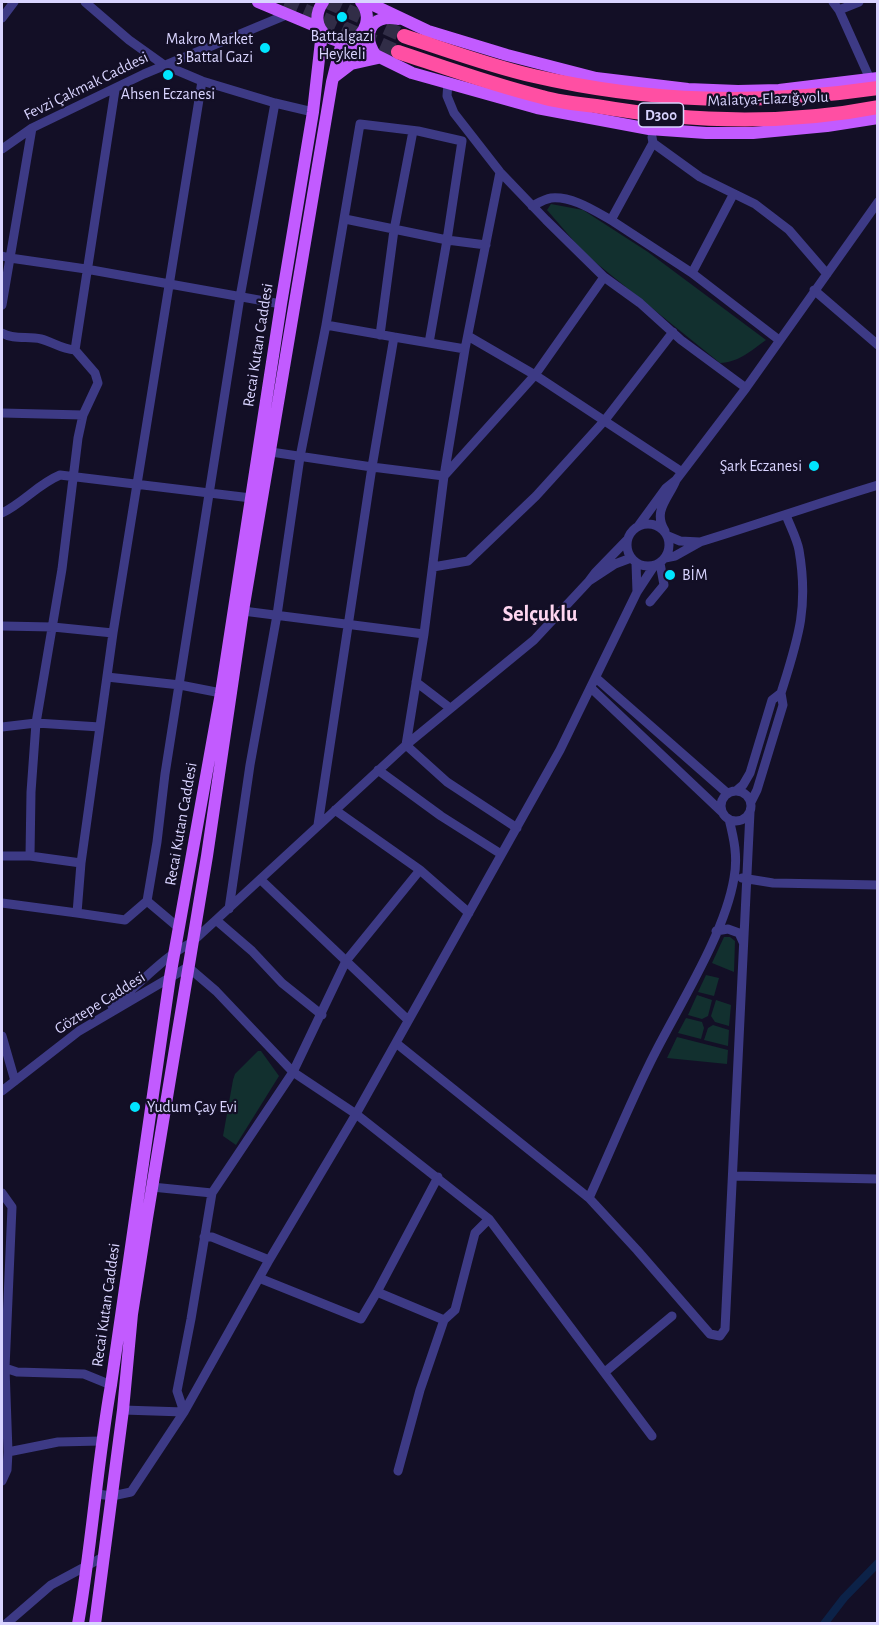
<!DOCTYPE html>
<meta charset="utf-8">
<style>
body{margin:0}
#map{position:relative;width:879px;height:1625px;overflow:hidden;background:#130f26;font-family:"Alegreya Sans",sans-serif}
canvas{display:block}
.frame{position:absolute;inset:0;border:3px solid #d9d4ff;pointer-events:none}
</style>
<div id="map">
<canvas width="879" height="1625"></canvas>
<div class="frame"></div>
</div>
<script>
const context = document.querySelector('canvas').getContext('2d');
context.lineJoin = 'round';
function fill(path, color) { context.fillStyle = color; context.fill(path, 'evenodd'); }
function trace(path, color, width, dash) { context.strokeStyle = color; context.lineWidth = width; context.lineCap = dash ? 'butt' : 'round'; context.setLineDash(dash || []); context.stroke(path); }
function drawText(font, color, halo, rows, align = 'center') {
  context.font = font + ' "Alegreya Sans",sans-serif'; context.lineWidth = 4.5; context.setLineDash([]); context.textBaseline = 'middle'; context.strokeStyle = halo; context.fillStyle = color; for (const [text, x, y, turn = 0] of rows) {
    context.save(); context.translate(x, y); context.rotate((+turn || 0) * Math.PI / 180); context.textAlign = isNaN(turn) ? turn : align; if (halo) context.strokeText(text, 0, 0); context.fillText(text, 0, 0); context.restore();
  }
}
const green = new Path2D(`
 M551 204 583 210 648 252 766 340C751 351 739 362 720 363L585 254 547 210Z
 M724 937H730L735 941 734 972 712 963Z
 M706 975 719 978 714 996 698 992Z
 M697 995 712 1000 708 1016 702 1019 688 1015Z
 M716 1000 731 1005 729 1026 715 1022 711 1016Z
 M686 1018 702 1022 704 1028 701 1039 678 1033Z
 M713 1025 729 1030 728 1046 704 1040 708 1028Z
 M677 1037 728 1050 727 1064 667 1058Z
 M258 1051H261L279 1076 236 1145 223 1136 233 1080 235 1074Z`);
const canal = new Path2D(`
 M824 1624 844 1598 878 1563`);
const highwayTunnel = new Path2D(`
 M285 2 398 52
 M328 2 404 36`);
const minor = new Path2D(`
 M85 2 129 40 164 65 202 81 275 103 313 112
 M833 2 839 10 870 79
 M839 10 859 2
 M2 18 14 2
 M202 81 113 633 81 863 77 913 125 920 147 901 157 842 165 774 240 297 275 103
 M448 82 447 96 454 113 500 172 546 220 604 277 640 303 681 340 746 388
 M32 128 10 258 86 269 281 304
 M652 137 653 143 700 177 755 204 789 230 827 274
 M653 143 611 220 692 273 779 340
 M2 149 32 128 144 74 286 15
 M500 172 465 349 444 476 424 634 406 745 447 782 517 828
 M532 206C538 203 545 199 551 198 572 196 593 210 611 220
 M345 219 447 240 429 343
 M2 256 10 258 2 305
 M692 273 733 195
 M814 290 878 345
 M2 333C13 340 28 336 41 339 53 342 61 349 75 350L95 373 98 383 83 415 78 438 62 569 36 723 31 792 30 856H2
 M380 335 394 230 413 131
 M468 336 535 375 682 472
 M394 337 465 349
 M75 350 115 90
 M2 413 83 415
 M271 452 372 467 444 476 535 375 604 277
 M676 480 746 388 878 202
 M2 513C23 503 38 484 60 475L251 498
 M627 545a21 21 0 1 1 42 0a21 21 0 1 1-42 0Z
 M639 525 666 488 676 480C669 498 652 511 665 531
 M627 540 595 573 589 581 615 564 631 558
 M700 542C759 524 818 503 878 485
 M665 558 675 556 700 542 680 541 668 536
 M636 563 637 592 654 566
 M433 567 468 561 536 496 605 420 673 332
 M650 602 664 585 660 563
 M243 611 424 634
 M2 626 53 627 113 633
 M107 677 180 685 221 693
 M596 678 727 793
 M416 682 450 708
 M591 688 723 813
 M781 693C798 639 809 608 799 550 797 539 790 526 786 515
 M2 727 36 723 100 727
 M378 770 441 816 501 854
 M736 791 743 785 750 773 772 700 781 693 783 705 757 790 751 802
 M721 806a15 15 0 1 1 30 0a15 15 0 1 1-30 0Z
 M335 810 420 870 469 913
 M318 825 372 467 394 337 326 325 360 124 418 131 462 141 447 240 486 245
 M30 856 81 863
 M742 878 773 883 878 885
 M261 880 408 1020
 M147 901 179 928
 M2 903 77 913
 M229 909 250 765 277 615 300 457 326 325
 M216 920 252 951 282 983 322 1015
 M716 931 728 929 739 933 743 942
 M112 1006C139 986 161 958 191 943L406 745 534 640 589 581
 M2 1036 15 1081
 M396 1043 589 1198 637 1250 710 1334 720 1336 725 1329 750 812
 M2 1091 79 1031 188 967 216 991 293 1072 356 1114 489 1219 652 1436
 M733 1176 878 1179
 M152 1187 212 1193
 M2 1193 12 1207 5 1368 2 1370
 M589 1198C611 1150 631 1100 655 1053 681 1002 725 933 734 878 738 857 734 839 729 819
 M204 1237H212L269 1260
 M259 1278 361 1319 377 1292 444 1320
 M377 1292 438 1177
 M605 1372 672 1316
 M123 1410 184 1412 177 1391 191 1319 212 1193 293 1072 346 961 420 870
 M101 1441 58 1442 8 1452 5 1368 17 1372 84 1374 111 1385
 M398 1471 420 1390 444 1320 455 1310 475 1233 489 1219
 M2 1481 7 1470 8 1452
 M97 1494 112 1496 131 1492 184 1412 268 1262 356 1114 560 750 637 592
 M6 1624 51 1585 105 1556`);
const major = new Path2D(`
 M258 2 320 28
 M323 2C300 36 355 59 366 24 368 16 366 8 361 2
 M367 2 428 31 507 55 596 78 688 89 738 91 779 90 878 78
 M347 41 412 73 537 108 649 129 706 133H753L827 126 878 118
 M334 77 351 64 378 58C360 37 370 13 398 19
 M78 1624C92 1544 97 1464 111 1385L170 977 221 693 281 304 313 112 322 32
 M95 1624 123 1410 132 1314 147 1218 207 856 243 611 332 82 342 42`);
const highway = new Path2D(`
 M404 36C447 50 490 66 534 76 650 103 761 105 878 88
 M398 52C446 68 493 85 542 97 559 102 578 104 596 106 688 122 785 125 878 107`);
const markers = [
 [342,17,6,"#00e5ff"],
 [265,48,6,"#00e5ff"],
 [168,75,6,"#00e5ff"],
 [814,466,6,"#00e5ff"],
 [670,575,6,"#00e5ff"],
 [135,1107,6,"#00e5ff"]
];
const shields = [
 [661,115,45]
];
const shieldNames = [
 ["D300",661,115]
];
const poiNames = [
 ["Battalgazi",342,36],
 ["Heykeli",342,54],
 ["Makro Market",253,39,"right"],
 ["3 Battal Gazi",253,57,"right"],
 ["Ahsen Eczanesi",168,94],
 ["Şark Eczanesi",802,466,"right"],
 ["BİM",682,575,"left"],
 ["Yudum Çay Evi",147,1107,"left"]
];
const streetNames = [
 ["Fevzi Çakmak Caddesi",86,86,-26],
 ["Malatya-Elazığ yolu",768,99,-2],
 ["Recai Kutan Caddesi",258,345,-81],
 ["Recai Kutan Caddesi",181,824,-80],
 ["Göztepe Caddesi",100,1003,-32],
 ["Recai Kutan Caddesi",106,1305,-82]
];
const districtNames = [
 ["Selçuklu",540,614]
];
fill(green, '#12302f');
trace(canal, '#0c2248', 8);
trace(highwayTunnel, '#312d47', 14, [14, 7]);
trace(minor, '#3d3a85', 9);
trace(major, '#c25bff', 12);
trace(highway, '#ff4fa3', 14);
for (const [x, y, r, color] of markers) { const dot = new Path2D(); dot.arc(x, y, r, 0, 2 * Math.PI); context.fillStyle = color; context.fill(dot); trace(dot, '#130f26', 2); }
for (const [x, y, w] of shields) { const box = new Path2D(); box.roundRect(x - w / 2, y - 12, w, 24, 4.5); context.fillStyle = '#130f26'; context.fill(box); trace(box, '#d9d4ff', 1.5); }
drawText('bold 15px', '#d9d4ff', null, shieldNames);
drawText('16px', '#d9d4ff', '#130f26', poiNames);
drawText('16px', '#d9d4ff', '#130f26', streetNames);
drawText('bold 22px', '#ffd6f0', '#130f26', districtNames);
</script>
